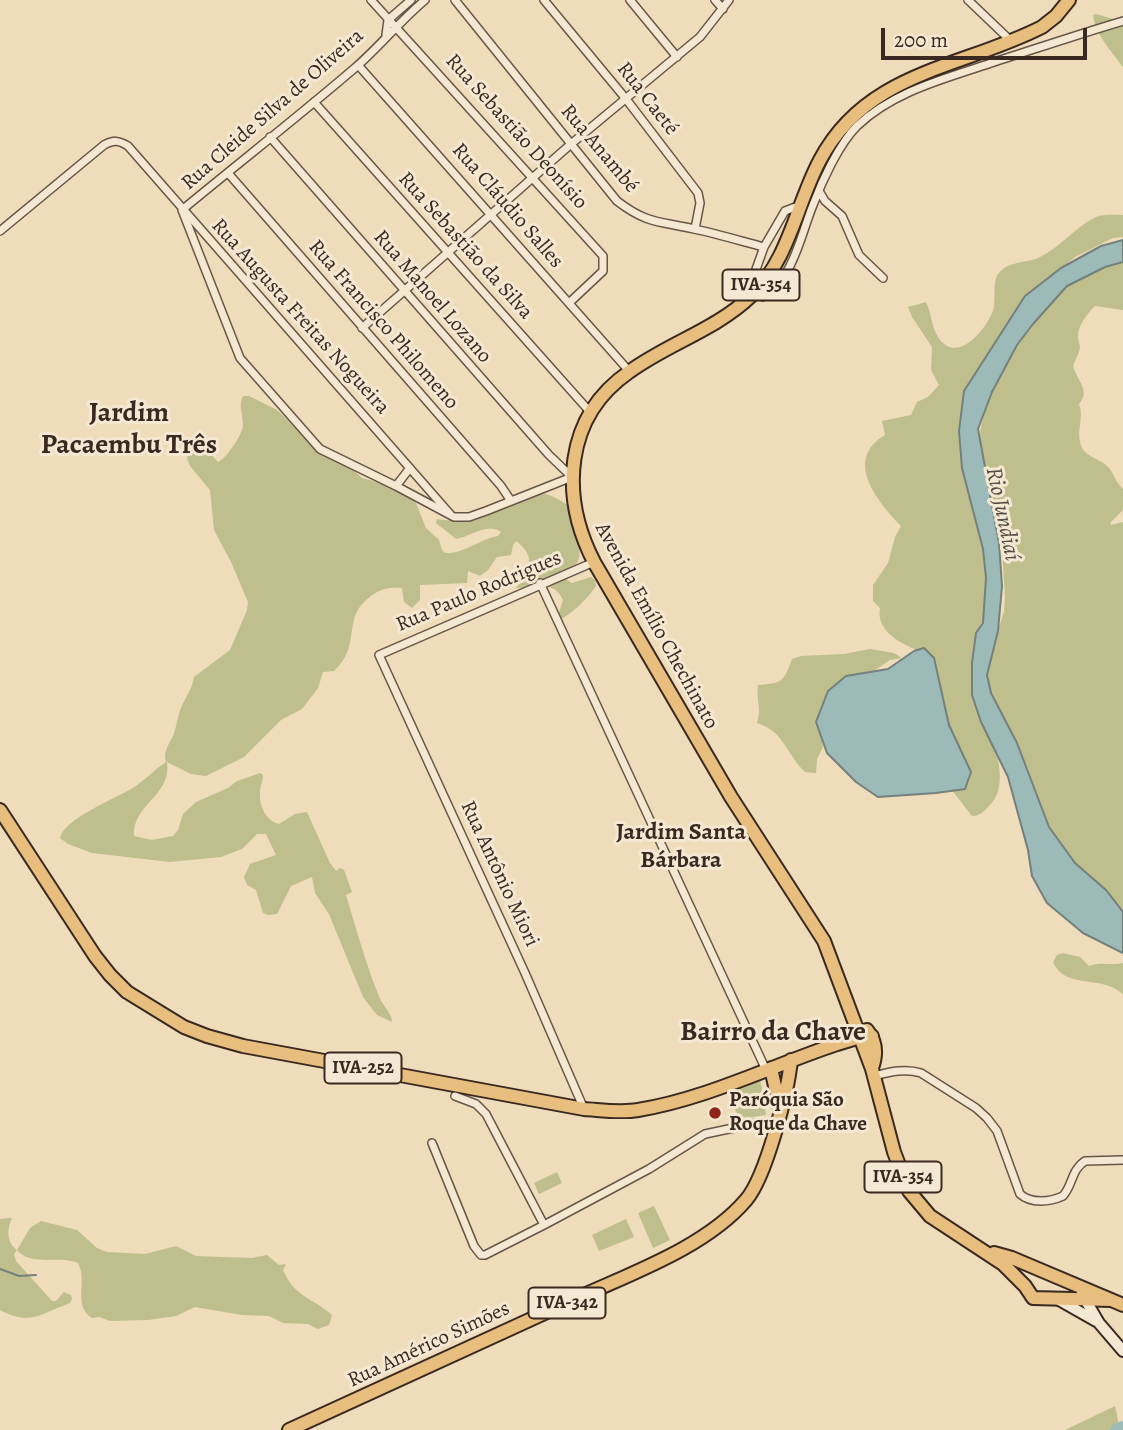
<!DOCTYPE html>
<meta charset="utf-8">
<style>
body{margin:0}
#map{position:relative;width:1123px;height:1430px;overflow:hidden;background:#eedcba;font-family:Alegreya,serif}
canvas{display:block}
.scale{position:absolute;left:881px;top:28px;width:206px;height:32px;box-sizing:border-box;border:4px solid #3a2921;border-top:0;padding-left:9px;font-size:21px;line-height:24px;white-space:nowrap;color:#3a2921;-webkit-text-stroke:5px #f4e8d2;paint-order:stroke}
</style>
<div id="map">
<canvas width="1123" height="1430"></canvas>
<div class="scale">200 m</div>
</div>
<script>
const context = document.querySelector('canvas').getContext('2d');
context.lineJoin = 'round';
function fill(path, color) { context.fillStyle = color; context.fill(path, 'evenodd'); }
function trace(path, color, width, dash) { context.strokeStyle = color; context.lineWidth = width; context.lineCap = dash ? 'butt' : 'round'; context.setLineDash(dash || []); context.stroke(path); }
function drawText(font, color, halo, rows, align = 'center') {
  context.font = font + ' Alegreya,serif'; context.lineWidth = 6; context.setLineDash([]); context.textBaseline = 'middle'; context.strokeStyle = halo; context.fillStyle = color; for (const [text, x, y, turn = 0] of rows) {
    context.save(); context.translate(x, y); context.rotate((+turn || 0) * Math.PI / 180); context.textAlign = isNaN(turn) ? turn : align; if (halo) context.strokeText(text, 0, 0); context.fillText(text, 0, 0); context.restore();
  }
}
const green = new Path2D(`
 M1096 14 1123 22V67C1112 52 1095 34 1093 15Z
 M1123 215V237L1113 238 1075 257 1031 293 974 382 992 601C980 624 970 647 972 673 976 709 1019 776 990 805 984 811 980 816 972 816L951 789 927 654C908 647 875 634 880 608L873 601V585L888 563 895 537 901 526C877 501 843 460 885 435L882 421 911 415 917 402 928 397 939 385 931 370 932 347 912 317 908 307 926 302C932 314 931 326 938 337 956 365 984 332 992 313 997 302 992 286 997 276 1006 260 1026 264 1040 257 1061 247 1075 227 1096 217 1104 214 1115 215 1123 215Z
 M1123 252V310L1095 306C1088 313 1078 325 1078 336 1078 340 1080 344 1080 348 1079 354 1075 360 1073 366 1077 381 1091 390 1079 404 1084 417 1077 429 1080 442 1083 458 1099 457 1108 467 1114 473 1115 482 1123 489V510L1110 523 1111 525 1123 522V917L1070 869 1045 822 1041 803 1034 792 1028 769 1018 752 991 692 987 673 988 660 1004 612 1005 598 1001 533 979 438 988 393 1021 330 1079 271Z
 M243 396H249L277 410 311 442 347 464 362 478 388 485 416 503 426 528 439 540 442 550 445 553C465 554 479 539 498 536L501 532C487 522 470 537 456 539L436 523 437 519C451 521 466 522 480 517 516 502 530 478 569 506 572 518 584 549 578 561 575 568 567 570 564 578L572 583 591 577 595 580 596 586C589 597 573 613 561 619L557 618 563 600C553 578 534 589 516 588 531 569 536 556 516 541L513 545 511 555 497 557 488 570 480 576 468 571 467 583 420 585V600L412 608 404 602 402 588C390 587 382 588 371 596 340 618 363 644 334 671L323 672 318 688 302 709 281 720 244 757 206 776 191 774 167 762C172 796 132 804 134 836L152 840 173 836 178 830 183 814 196 802 228 788 237 781 260 773 263 775C263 782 260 786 260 792 259 806 266 821 279 824L295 814 307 812 330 863 336 871 340 868 344 870 352 892 346 895C356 928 365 961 378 994 381 1004 392 1013 392 1022L377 1015 363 997 329 914 315 893 312 877 291 886 277 914 268 915 263 913 256 890 247 885 244 877 250 864 276 855 266 834H257L242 849 221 857 170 862 92 853 68 844 60 838C64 819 114 799 131 789 143 782 154 770 166 762 162 750 172 742 175 730 177 723 178 715 181 708 186 696 192 690 194 677L230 650 247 610 248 602 231 562 214 530 210 490 190 466 187 458 189 452 199 448 209 452 218 462C226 459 243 434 243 425 243 414 238 406 243 396Z
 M870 649 894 653 902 658 890 660 875 670 850 678 819 721 823 747 817 759 816 773 805 772C786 754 784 731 757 723 762 708 756 700 758 685 782 683 783 683 792 659L801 656 844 654Z
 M1063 953 1080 957 1089 966C1102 961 1110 966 1123 963V994C1100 974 1065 990 1053 962L1057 955Z
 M760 1078 766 1115 739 1119 726 1087Z
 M557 1172 562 1183 539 1194 534 1183Z
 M654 1206 670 1240 653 1248 638 1213Z
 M9 1218H12C7 1229 6 1242 17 1250L30 1228 41 1221 77 1230 97 1248 107 1252 145 1254 176 1246 196 1256 252 1258 267 1255 279 1265 286 1264 283 1270C294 1297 313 1298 332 1315L329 1325 318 1329 308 1324 283 1323 269 1316 242 1315 195 1307 176 1316 148 1320 110 1321 99 1317 92 1318C72 1305 88 1282 78 1263 58 1255 31 1267 17 1250L14 1254 16 1261 52 1301H56L64 1292 71 1295 72 1299 70 1303C40 1314 30 1326 0 1310V1219Z
 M626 1219 634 1237 599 1251 592 1235Z
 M1115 1406 1120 1430H1065Z`);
const water = new Path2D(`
 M1123 240V262L1105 267 1067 286 1033 324 1017 345 992 392 978 429 999 543 1002 586 998 631 987 675 991 693 1017 743 1049 827 1075 863 1106 890 1123 912V953L1083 933 1047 903 1032 876 1028 850 1008 777 981 722 972 695V663L976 633 983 623 986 578 983 549 962 468 959 431 964 391 1025 296 1061 268 1101 246Z
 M924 648 934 658 949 725 971 772 965 789 936 793 878 797 856 782 827 753 816 722 828 691 846 676 888 669 914 651Z`);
const stream = new Path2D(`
 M0 1269 19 1276 36 1275`);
const river = new Path2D(`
 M1116 1430 1123 1427`);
const minor = new Path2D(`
 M371 0 603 256V271L569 303
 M455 0 617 201C647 224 659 221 694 229 718 234 741 241 764 247
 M544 0 626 99 698 193 700 203 695 229
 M630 0 677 57
 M715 0 723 9
 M968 0 1011 41
 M386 35 388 20 411 0
 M358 65 629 371
 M314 102 591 413
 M270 137 549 455 572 477 486 511 469 517H454L396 486 320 449 240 358 182 210C240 162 299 116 356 67 380 46 400 21 425 0
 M228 173 501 486 511 501
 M819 191 825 201 842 216 859 255 883 278
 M0 231 104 145C114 140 118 140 128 146L450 514
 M756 290 763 297C793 280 801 234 813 205 822 181 839 144 857 126 894 91 944 79 991 63 1035 49 1079 34 1123 21
 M739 300 750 286 764 247 785 211 801 205
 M362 328 571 144 700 37 729 0
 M396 486 410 468
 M540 583 766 1070
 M874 1076C890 1072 905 1068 921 1073L976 1108 987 1118 997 1131 1020 1194C1031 1204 1050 1202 1063 1196 1073 1185 1071 1170 1085 1161L1123 1160
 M455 1096 476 1104 486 1114 544 1225 649 1169 705 1134 757 1123 777 1122
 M584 1109 525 973 379 655 594 562
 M432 1143 474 1246 481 1255H485L544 1225`);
const secondary = new Path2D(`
 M1082 1294 1099 1323 1123 1351
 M1059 1300 1096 1321`);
const primary = new Path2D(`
 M1069 0 1056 16 1042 27C962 68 867 71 820 160 796 205 789 260 751 296 717 329 667 344 629 372 564 417 560 496 594 562L731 797 824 941 872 1069 894 1152 909 1191 930 1216 1003 1264 1025 1286 1033 1298 1111 1300
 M0 810 95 956 110 975 127 992 184 1027 207 1036 243 1046 584 1109C601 1110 620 1113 638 1110 706 1099 771 1066 837 1044L860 1037 872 1036
 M867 1030C877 1042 877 1054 872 1068
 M771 1068 780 1109
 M994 1253 1012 1258 1123 1305
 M289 1430C383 1386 479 1344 573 1300 629 1274 705 1248 746 1200 766 1177 788 1091 791 1060`);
const markers = [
 [715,1113,7,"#8f2418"]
];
const shields = [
 [761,285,77],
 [363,1068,77],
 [903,1177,77],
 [567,1303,77]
];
const shieldNames = [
 ["IVA-354",761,285],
 ["IVA-252",363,1068],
 ["IVA-354",903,1177],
 ["IVA-342",567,1303]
];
const streetNames = [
 ["Rua Caeté",647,99,52],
 ["Rua Cleide Silva de Oliveira",273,110,-41],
 ["Rua Sebastião Deonísio",516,132,48],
 ["Rua Anambé",599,149,50],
 ["Rua Cláudio Salles",507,206,49],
 ["Rua Sebastião da Silva",465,246,48],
 ["Rua Manoel Lozano",432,297,49],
 ["Rua Augusta Freitas Nogueira",300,317,48],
 ["Rua Francisco Philomeno",383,325,49],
 ["Rua Paulo Rodrigues",479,592,-23],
 ["Avenida Emílio Chechinato",656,626,61],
 ["Rua Antônio Miori",499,874,65],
 ["Rua Américo Simões",429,1345,-25]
];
const poiNames = [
 ["Paróquia São",729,1101],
 ["Roque da Chave",729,1125]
];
const waterNames = [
 ["Rio Jundiaí",1002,514,78]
];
const quarterNames = [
 ["Jardim Santa",681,833],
 ["Bárbara",681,861]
];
const districtNames = [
 ["Jardim",129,414],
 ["Pacaembu Três",129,446],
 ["Bairro da Chave",773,1033]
];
fill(green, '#bebf8c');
fill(water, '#9cbab8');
trace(water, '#75807c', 2);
trace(stream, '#75807c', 2);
trace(river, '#9cbab8', 12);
trace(minor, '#675647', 10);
trace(secondary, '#3a2921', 14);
trace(primary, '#3a2921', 16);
trace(minor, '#f4e8d2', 7);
trace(secondary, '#f4e8d2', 10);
trace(primary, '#e7be7d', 12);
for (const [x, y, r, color] of markers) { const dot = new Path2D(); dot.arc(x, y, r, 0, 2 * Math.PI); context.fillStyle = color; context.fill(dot); trace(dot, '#f4e8d2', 2.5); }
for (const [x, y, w] of shields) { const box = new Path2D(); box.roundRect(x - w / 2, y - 15.5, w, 31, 5); context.fillStyle = '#f4e8d2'; context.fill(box); trace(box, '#3a2921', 2); }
drawText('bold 19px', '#3a2921', null, shieldNames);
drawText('21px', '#3a2921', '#f4e8d2', streetNames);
drawText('bold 21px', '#3a2921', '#f4e8d2', poiNames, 'left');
drawText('italic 23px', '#524d47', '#f4e8d2', waterNames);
drawText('bold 24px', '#3a2921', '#f4e8d2', quarterNames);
drawText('bold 28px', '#3a2921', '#f4e8d2', districtNames);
</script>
